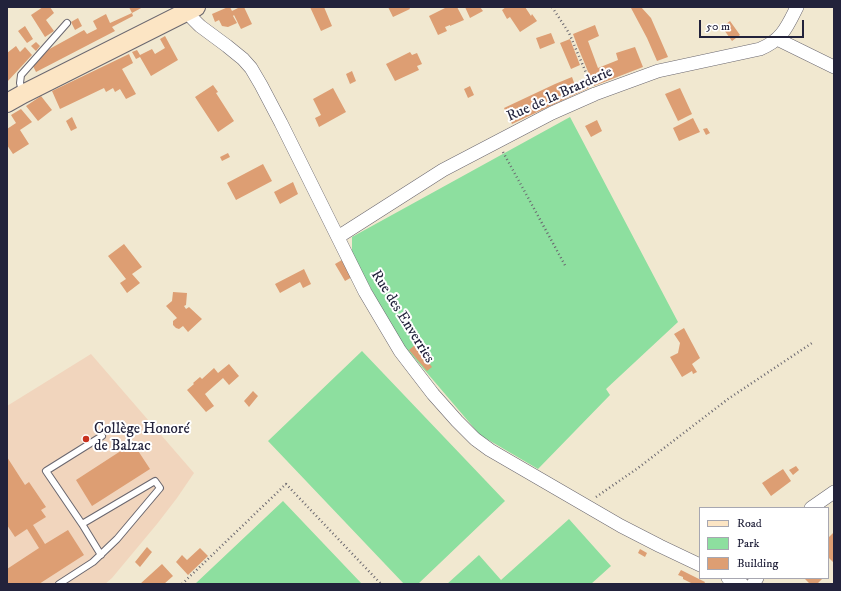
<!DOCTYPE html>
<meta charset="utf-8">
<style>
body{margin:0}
#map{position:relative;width:841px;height:591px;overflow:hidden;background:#f1e8d0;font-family:"IM FELL DW Pica",serif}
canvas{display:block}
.frame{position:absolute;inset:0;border:8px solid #22223b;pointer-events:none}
.legend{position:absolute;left:699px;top:507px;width:130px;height:72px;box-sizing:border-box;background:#fff;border:1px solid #a7a7b1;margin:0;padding:5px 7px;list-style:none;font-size:12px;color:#22223b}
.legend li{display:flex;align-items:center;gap:8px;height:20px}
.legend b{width:20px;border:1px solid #a7a7b1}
.scale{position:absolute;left:699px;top:20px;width:105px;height:18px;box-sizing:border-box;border:2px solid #22223b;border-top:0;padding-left:5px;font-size:12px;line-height:14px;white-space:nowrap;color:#22223b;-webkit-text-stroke:3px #fff;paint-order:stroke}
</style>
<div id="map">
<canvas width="841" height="591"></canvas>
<div class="frame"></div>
<ul class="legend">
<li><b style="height:5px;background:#fce5c4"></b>Road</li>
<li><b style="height:11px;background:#8ddf9f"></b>Park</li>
<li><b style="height:11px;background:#dd9e73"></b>Building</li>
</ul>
<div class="scale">50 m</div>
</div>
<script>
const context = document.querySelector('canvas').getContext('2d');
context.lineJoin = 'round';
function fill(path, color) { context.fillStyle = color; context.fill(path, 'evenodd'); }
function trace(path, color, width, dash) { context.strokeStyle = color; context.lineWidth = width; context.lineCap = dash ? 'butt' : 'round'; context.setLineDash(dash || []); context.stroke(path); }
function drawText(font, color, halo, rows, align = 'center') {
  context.font = font + ' "IM FELL DW Pica",serif'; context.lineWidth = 4; context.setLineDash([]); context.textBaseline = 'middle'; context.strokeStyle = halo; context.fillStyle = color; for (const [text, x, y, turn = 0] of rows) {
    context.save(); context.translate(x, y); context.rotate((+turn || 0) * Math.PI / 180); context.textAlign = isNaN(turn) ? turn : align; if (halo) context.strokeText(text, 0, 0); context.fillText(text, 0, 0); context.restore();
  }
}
const built = new Path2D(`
 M91 354 194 473 177 498 157 524 112 578 105 584H7V406Z`);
const green = new Path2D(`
 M570 117 678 322 606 389 610 395 538 469 480 435 399 340 352 254V237Z
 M362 351 505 501 418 584H404L268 441Z
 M283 501 362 584H195Z
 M569 519 611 566 591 584H447L479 555 501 580Z`);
const building = new Path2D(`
 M43 7H50L54 13 46 20 54 31 45 37 31 15Z
 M129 7H143L132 13 133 16 112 27 115 31 36 72 32 64 44 52 84 30 87 34 97 29 93 21 106 14 110 23 132 13Z
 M228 7H230L232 11 240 7H244L252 24 241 29 234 15 233 16 237 23 228 27 222 26 219 20 215 22 212 14Z
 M310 7H324L332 26 321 31Z
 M388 7H409L410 9 393 17Z
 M447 7H457L464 20 450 26V25L445 27 447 31 438 35 429 16Z
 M465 7H480L483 11 470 18Z
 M506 7H525L531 16 532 14 537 21 520 32 510 17 507 19 502 10Z
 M633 7H641L651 18 668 57 657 61 647 38 631 8Z
 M78 18 82 26 75 30 71 22Z
 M730 21 740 35 732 41 722 27Z
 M595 25 599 36 588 41 598 68 618 60 616 53 635 47 643 67 594 86 577 45 573 34Z
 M25 26 33 39 27 43 18 31Z
 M551 33 555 43 540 49 536 38Z
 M165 36 178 60 151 76 140 57 136 59 132 52 137 50 140 55 152 49 155 54 165 48 160 39Z
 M570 39 580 65 571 69 560 43Z
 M36 42 40 46 36 51 31 46Z
 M16 46 20 52 25 47 32 55 7 82V53Z
 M410 52 412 55 417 53 422 64 417 66 419 70 395 81 386 64Z
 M129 54 133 63 122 69 136 94 126 99 120 89 115 92 113 88 106 92 104 88 60 109 52 91Z
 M352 71 356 81 350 84 346 74Z
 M572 77 576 88 587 84 589 88 512 124 504 108 555 84Z
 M213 85 218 92 216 93 234 121 218 132 195 97Z
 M470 86 474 95 468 98 464 89Z
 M333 88 346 112 319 127 315 118 321 115 313 99Z
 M680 88 692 114 678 121 665 94Z
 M41 96 52 110 38 121 26 106Z
 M21 109 32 122 20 130 29 144 13 154 7 145V129L16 123 11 115Z
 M72 117 77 128 71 131 66 121Z
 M693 118 700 132 679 141 673 128Z
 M597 120 602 131 591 137 585 126Z
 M707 128 710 133 706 135 703 129Z
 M228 153 230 157 222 161 220 157Z
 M263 164 272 181 236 200 227 183Z
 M293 182 298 194 280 204 274 192Z
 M124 244 142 267 132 274 140 283 127 293 120 283 126 279 108 256Z
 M342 260 352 277 345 281 335 264Z
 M304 269 311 284 303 288 300 282 280 293 275 284Z
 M173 292 187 293 186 305 184 306 186 309 189 307 202 319 188 332 183 326 179 329 176 328 173 325V321L177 318 166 306 172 301Z
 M684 328 700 358 692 364 697 372 693 374 692 371 682 377 670 357 678 353 680 343 674 334Z
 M415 345 432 367 427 371 409 350Z
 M229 364 239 376 229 385 223 378 205 394 214 406 206 412 187 390 194 384 193 383 200 377 202 379 214 368 218 373Z
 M253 391 258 396 249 407 244 401Z
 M133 443 150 469 92 506 76 480Z
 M7 457 25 485 29 482 46 507 41 510 46 517 33 525 45 544 68 530 84 555 39 584H7V569L39 548 27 529 15 537 7 525Z
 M796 466 799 470 793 475 789 470Z
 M783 469 791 481 771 496 762 483Z
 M834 532V563L828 557V538Z
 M147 547 152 552 140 567 135 562Z
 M200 548 208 556 188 575 176 562 182 555 187 560Z
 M640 549 647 553 645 557 638 553Z
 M162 564 173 576 164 584H140Z
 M681 570 705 582 704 584H693L683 579V577L678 575Z
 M807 578H823L817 584H810L805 579Z`);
const path = new Path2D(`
 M552 7 569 33 590 82
 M503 152 566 267
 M596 497 638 468 728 399 812 343
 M182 584 286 484 381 584`);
const lane = new Path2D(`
 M22 91 20 83 21 75 67 23
 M101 555 82 524 46 471 102 436
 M59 584 93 562 117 539 160 488 155 481 82 524`);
const street = new Path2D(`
 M188 11 193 19 200 26 227 46 243 59 251 68 261 85 281 123 365 292 400 351 433 394 457 421 475 439 490 450 621 526 660 546 700 565
 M777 39 834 67
 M338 237 443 170 552 113 595 94 658 71 760 49C782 40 787 27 797 7
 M811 508 834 492
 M728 578 742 584
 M753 584 757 578`);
const secondary = new Path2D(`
 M7 103 23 94 196 7`);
const markers = [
 [86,439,4,"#c8321e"]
];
const streetNames = [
 ["Rue de la Brarderie",560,95,-24],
 ["Rue des Enverries",402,317,58]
];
const poiNames = [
 ["Collège Honoré",94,430],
 ["de Balzac",94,447]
];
fill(built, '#f1d5bd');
fill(green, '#8ddf9f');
fill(building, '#dd9e73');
trace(lane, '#6a676f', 8);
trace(street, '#6a676f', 14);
trace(secondary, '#6a676f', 20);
trace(path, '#6a676f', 2.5, [1, 3]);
trace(lane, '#fff', 6);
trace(street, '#fff', 13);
trace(secondary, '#fce5c4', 18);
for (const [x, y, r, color] of markers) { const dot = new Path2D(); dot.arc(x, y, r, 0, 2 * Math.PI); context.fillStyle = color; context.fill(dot); trace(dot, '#fff', 1.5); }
drawText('15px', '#22223b', '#fff', streetNames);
drawText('15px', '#22223b', '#fff', poiNames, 'left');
</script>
